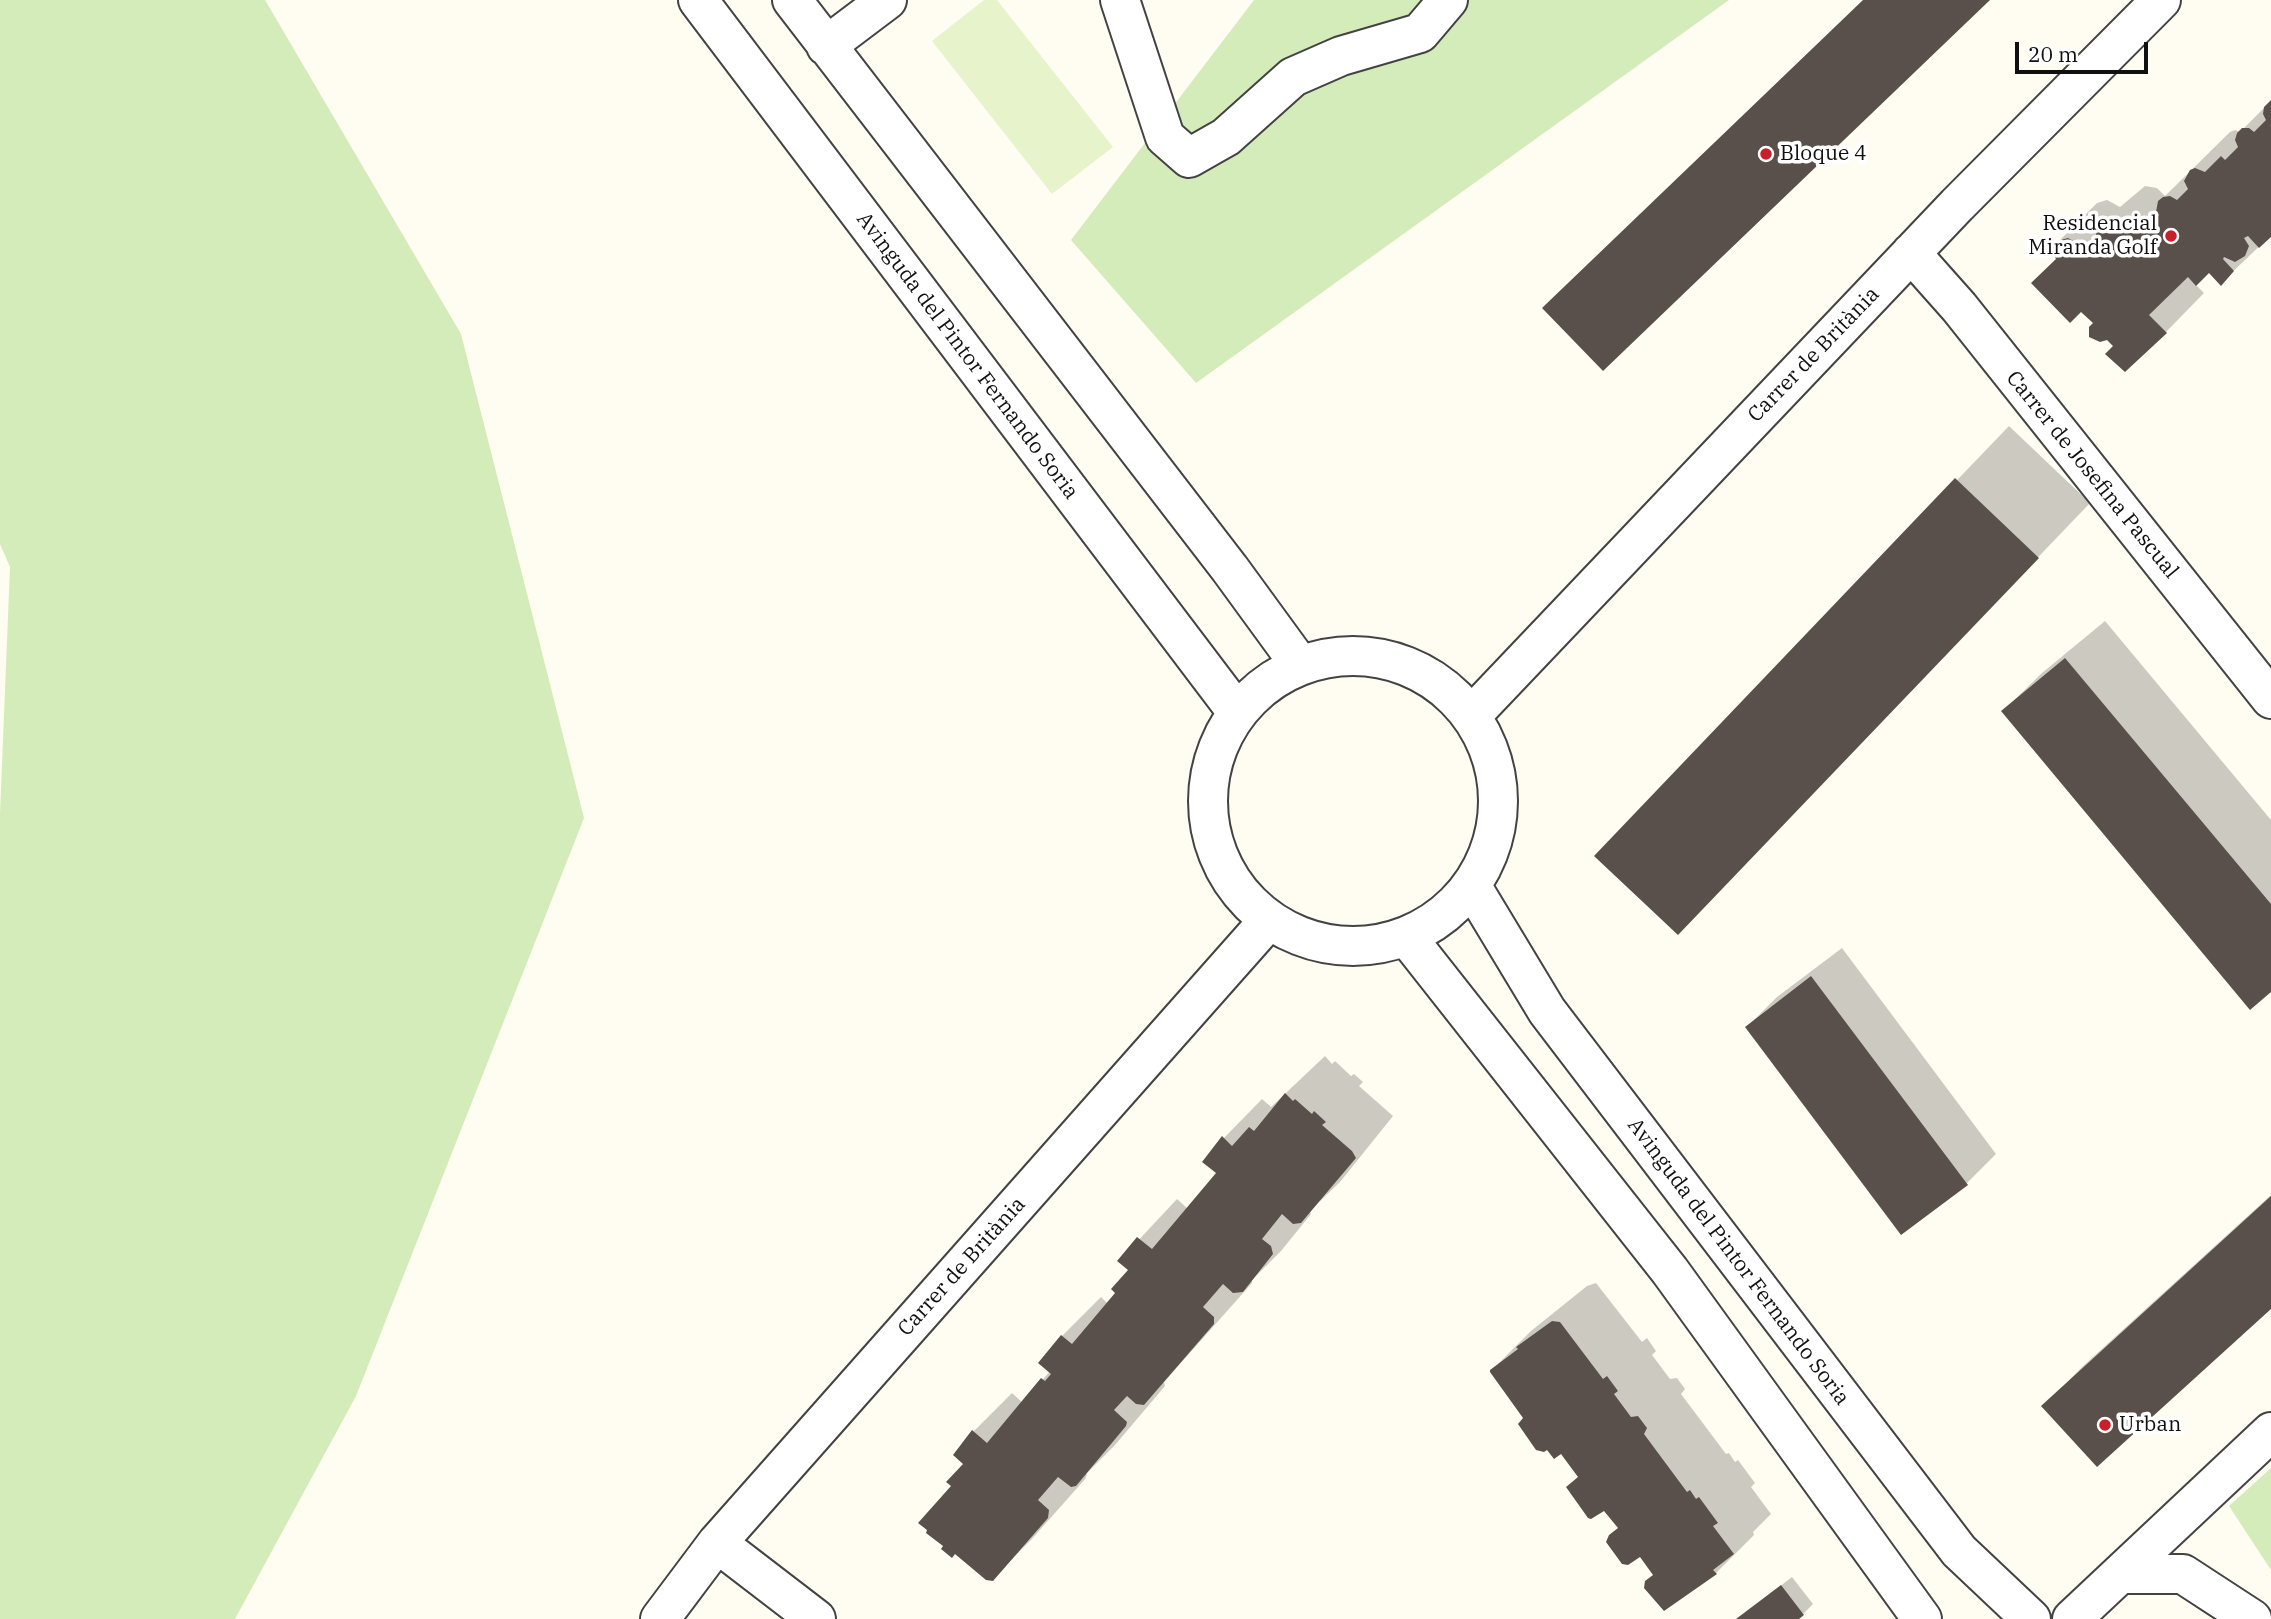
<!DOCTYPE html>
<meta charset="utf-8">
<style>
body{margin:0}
#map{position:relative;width:2271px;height:1619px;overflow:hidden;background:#fffcf2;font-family:"IBM Plex Serif",serif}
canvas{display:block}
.scale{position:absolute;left:2015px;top:42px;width:133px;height:32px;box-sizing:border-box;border:4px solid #101010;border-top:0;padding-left:9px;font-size:21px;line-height:24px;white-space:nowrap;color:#101010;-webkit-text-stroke:5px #fff;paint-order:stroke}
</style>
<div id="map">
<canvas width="2271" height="1619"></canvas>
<div class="scale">20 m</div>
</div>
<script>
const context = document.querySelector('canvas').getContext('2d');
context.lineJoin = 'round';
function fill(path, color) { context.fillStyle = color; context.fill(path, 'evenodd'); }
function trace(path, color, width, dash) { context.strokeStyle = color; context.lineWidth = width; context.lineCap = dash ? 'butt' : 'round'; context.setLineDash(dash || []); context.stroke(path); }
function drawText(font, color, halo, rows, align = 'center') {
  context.font = font + ' "IBM Plex Serif",serif'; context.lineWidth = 7; context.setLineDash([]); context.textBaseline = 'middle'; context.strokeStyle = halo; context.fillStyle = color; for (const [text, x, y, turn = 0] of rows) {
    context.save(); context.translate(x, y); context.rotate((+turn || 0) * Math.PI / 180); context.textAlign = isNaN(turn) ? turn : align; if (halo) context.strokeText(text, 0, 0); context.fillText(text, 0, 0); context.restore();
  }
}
const green = new Path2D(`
 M0 0H265L461 334 584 818 356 1396 235 1619H0V814L10 567 0 544Z
 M1254 0H1729L1196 383 1071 240Z
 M2271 1468V1570L2229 1506Z`);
const pitch = new Path2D(`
 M984 0H997L1113 147 1052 194 932 41Z`);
const shadow = new Path2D(`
 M2271 101V235L2221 283 2209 271 2195 284 2204 293 2166 332 2116 346 2095 323 2058 259V242L2097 203 2107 200 2120 207 2145 186 2157 188 2165 196 2230 132 2235 130 2240 132Z
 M2009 426 2090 503 1678 933 1596 856Z
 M2105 621 2271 820V990L2003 711 2042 673Z
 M1842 948 1996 1154 1966 1184 1747 1027 1777 997Z
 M1325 1056 1332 1064 1335 1061 1351 1076 1354 1074 1363 1082 1359 1086 1393 1116 1340 1182 1310 1211 1311 1214 1281 1251 1252 1280V1283L1164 1382 1165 1386 1115 1445 1087 1473 1086 1478 1031 1540 992 1579 953 1486 965 1464 955 1455 974 1431 1012 1393 1023 1403 1050 1371 1040 1363 1062 1336 1101 1297 1108 1304 1130 1270 1119 1261 1177 1199 1188 1209 1218 1173 1224 1138 1262 1099 1271 1107Z
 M2271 1195V1306L2044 1406 2082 1367Z
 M1596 1283 1642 1342 1647 1338 1656 1351 1652 1355 1670 1379 1677 1378 1685 1389 1681 1394 1726 1454 1729 1453 1735 1462 1738 1460 1755 1483 1751 1487 1771 1514 1753 1532 1754 1535 1716 1573 1654 1574 1605 1508 1568 1487 1580 1475 1562 1452 1526 1418 1492 1370 1531 1331 1587 1286Z
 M1792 1577 1813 1604 1803 1614 1796 1619H1738Z`);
const building = new Path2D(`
 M1863 0H1990L1603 371 1542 308Z
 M2271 100V237L2259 248 2248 236 2244 238 2249 246 2245 256 2235 262 2224 257 2223 259 2234 271 2221 286 2209 273 2196 286 2188 277 2149 315 2167 333 2125 372 2105 354 2113 346 2107 340 2100 342 2089 337V327L2093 323 2081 312 2070 323 2031 283 2056 259 2051 252 2057 241 2068 238 2080 245 2085 241 2095 248 2100 243 2096 235 2097 230 2105 224 2118 227 2125 234 2138 221 2145 229 2159 215 2156 212 2158 201 2163 197 2170 196 2177 200 2188 189 2184 181 2190 170 2195 168 2205 172 2221 156 2225 160 2238 147 2235 140 2237 133 2242 128H2249L2254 132 2266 120 2263 114 2264 107Z
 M1955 478 2039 558 1678 935 1594 856Z
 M2065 658 2271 904V992L2250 1010 2001 711Z
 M1811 976 1968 1185 1901 1235 1745 1027Z
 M1285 1093 1293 1101 1295 1099 1312 1114 1314 1111 1326 1122 1322 1125 1352 1151 1356 1158 1301 1223 1293 1224 1282 1214 1262 1239 1271 1246 1273 1254 1243 1292 1233 1293 1223 1284 1203 1307 1214 1317V1324L1144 1405 1136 1404 1127 1396 1114 1410 1127 1422 1126 1426 1076 1486 1071 1487 1058 1477 1038 1500 1049 1510 1048 1518 993 1581 986 1580 955 1554 952 1558 941 1549 943 1546 926 1533 927 1530 918 1523 951 1486 946 1482 963 1464 953 1455 972 1430 987 1443 1041 1378 1045 1381 1051 1374 1038 1363 1061 1335 1072 1344 1115 1293 1111 1289 1128 1270 1117 1261 1137 1237 1152 1249 1216 1173 1202 1162 1222 1136 1232 1146 1249 1127 1254 1131Z
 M2271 1196V1309L2097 1467 2041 1406Z
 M1552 1321 1560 1322 1603 1379 1607 1376 1618 1391 1614 1394 1631 1417 1638 1416 1647 1428 1644 1434 1687 1492 1690 1490 1696 1499 1699 1497 1718 1523 1713 1526 1734 1554 1713 1570 1717 1574 1664 1611 1644 1588 1645 1581 1653 1575 1640 1557 1628 1565 1622 1564 1606 1542 1609 1535 1618 1528 1604 1511 1591 1519 1588 1518 1566 1487 1578 1477 1561 1454 1554 1459 1547 1450 1544 1452 1536 1450 1518 1424 1523 1418 1490 1372V1370L1518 1349 1516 1347Z
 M1781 1585 1804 1615 1799 1619H1736Z`);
const minor = new Path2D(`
 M698 0 1237 712
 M792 0 1230 569 1300 665
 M1120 0 1165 137 1189 158 1226 137 1293 77 1341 56 1420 33 1448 0
 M826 46 887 0
 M1911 253 1959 307 2271 699
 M1208 801a145 145 0 1 1 290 0a145 145 0 1 1-290 0Z
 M1472 715 1957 205 2161 0
 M1471 885 1547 1011 1959 1551 2031 1619
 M1406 936 1670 1271 1922 1619
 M717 1543 816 1619
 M2121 1574H2183L2252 1619
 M660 1619 717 1543 1269 920
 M2072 1619 2271 1432`);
const markers = [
 [1766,154,7,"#c7202b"],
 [2171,236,7,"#c7202b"],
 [2105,1425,7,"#c7202b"]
];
const poiNames = [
 ["Bloque 4",1780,154],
 ["Residencial",2157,224,"right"],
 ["Miranda Golf",2157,248,"right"],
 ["Urban",2119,1425]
];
const streetNames = [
 ["Carrer de Britània",1814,355,-46],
 ["Avinguda del Pintor Fernando Soria",967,356,53],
 ["Carrer de Josefina Pascual",2092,475,51],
 ["Avinguda del Pintor Fernando Soria",1738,1262,53],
 ["Carrer de Britània",962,1267,-48]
];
fill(green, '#d4ecb9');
fill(pitch, '#e6f3cb');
fill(shadow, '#0003');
fill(building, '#59504b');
trace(minor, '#434343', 42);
trace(minor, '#fff', 38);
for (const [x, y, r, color] of markers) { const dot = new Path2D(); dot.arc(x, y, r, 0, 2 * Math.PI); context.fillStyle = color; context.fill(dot); trace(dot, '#fff', 2.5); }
drawText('21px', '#101010', '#fff', poiNames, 'left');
drawText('21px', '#101010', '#fff', streetNames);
</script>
